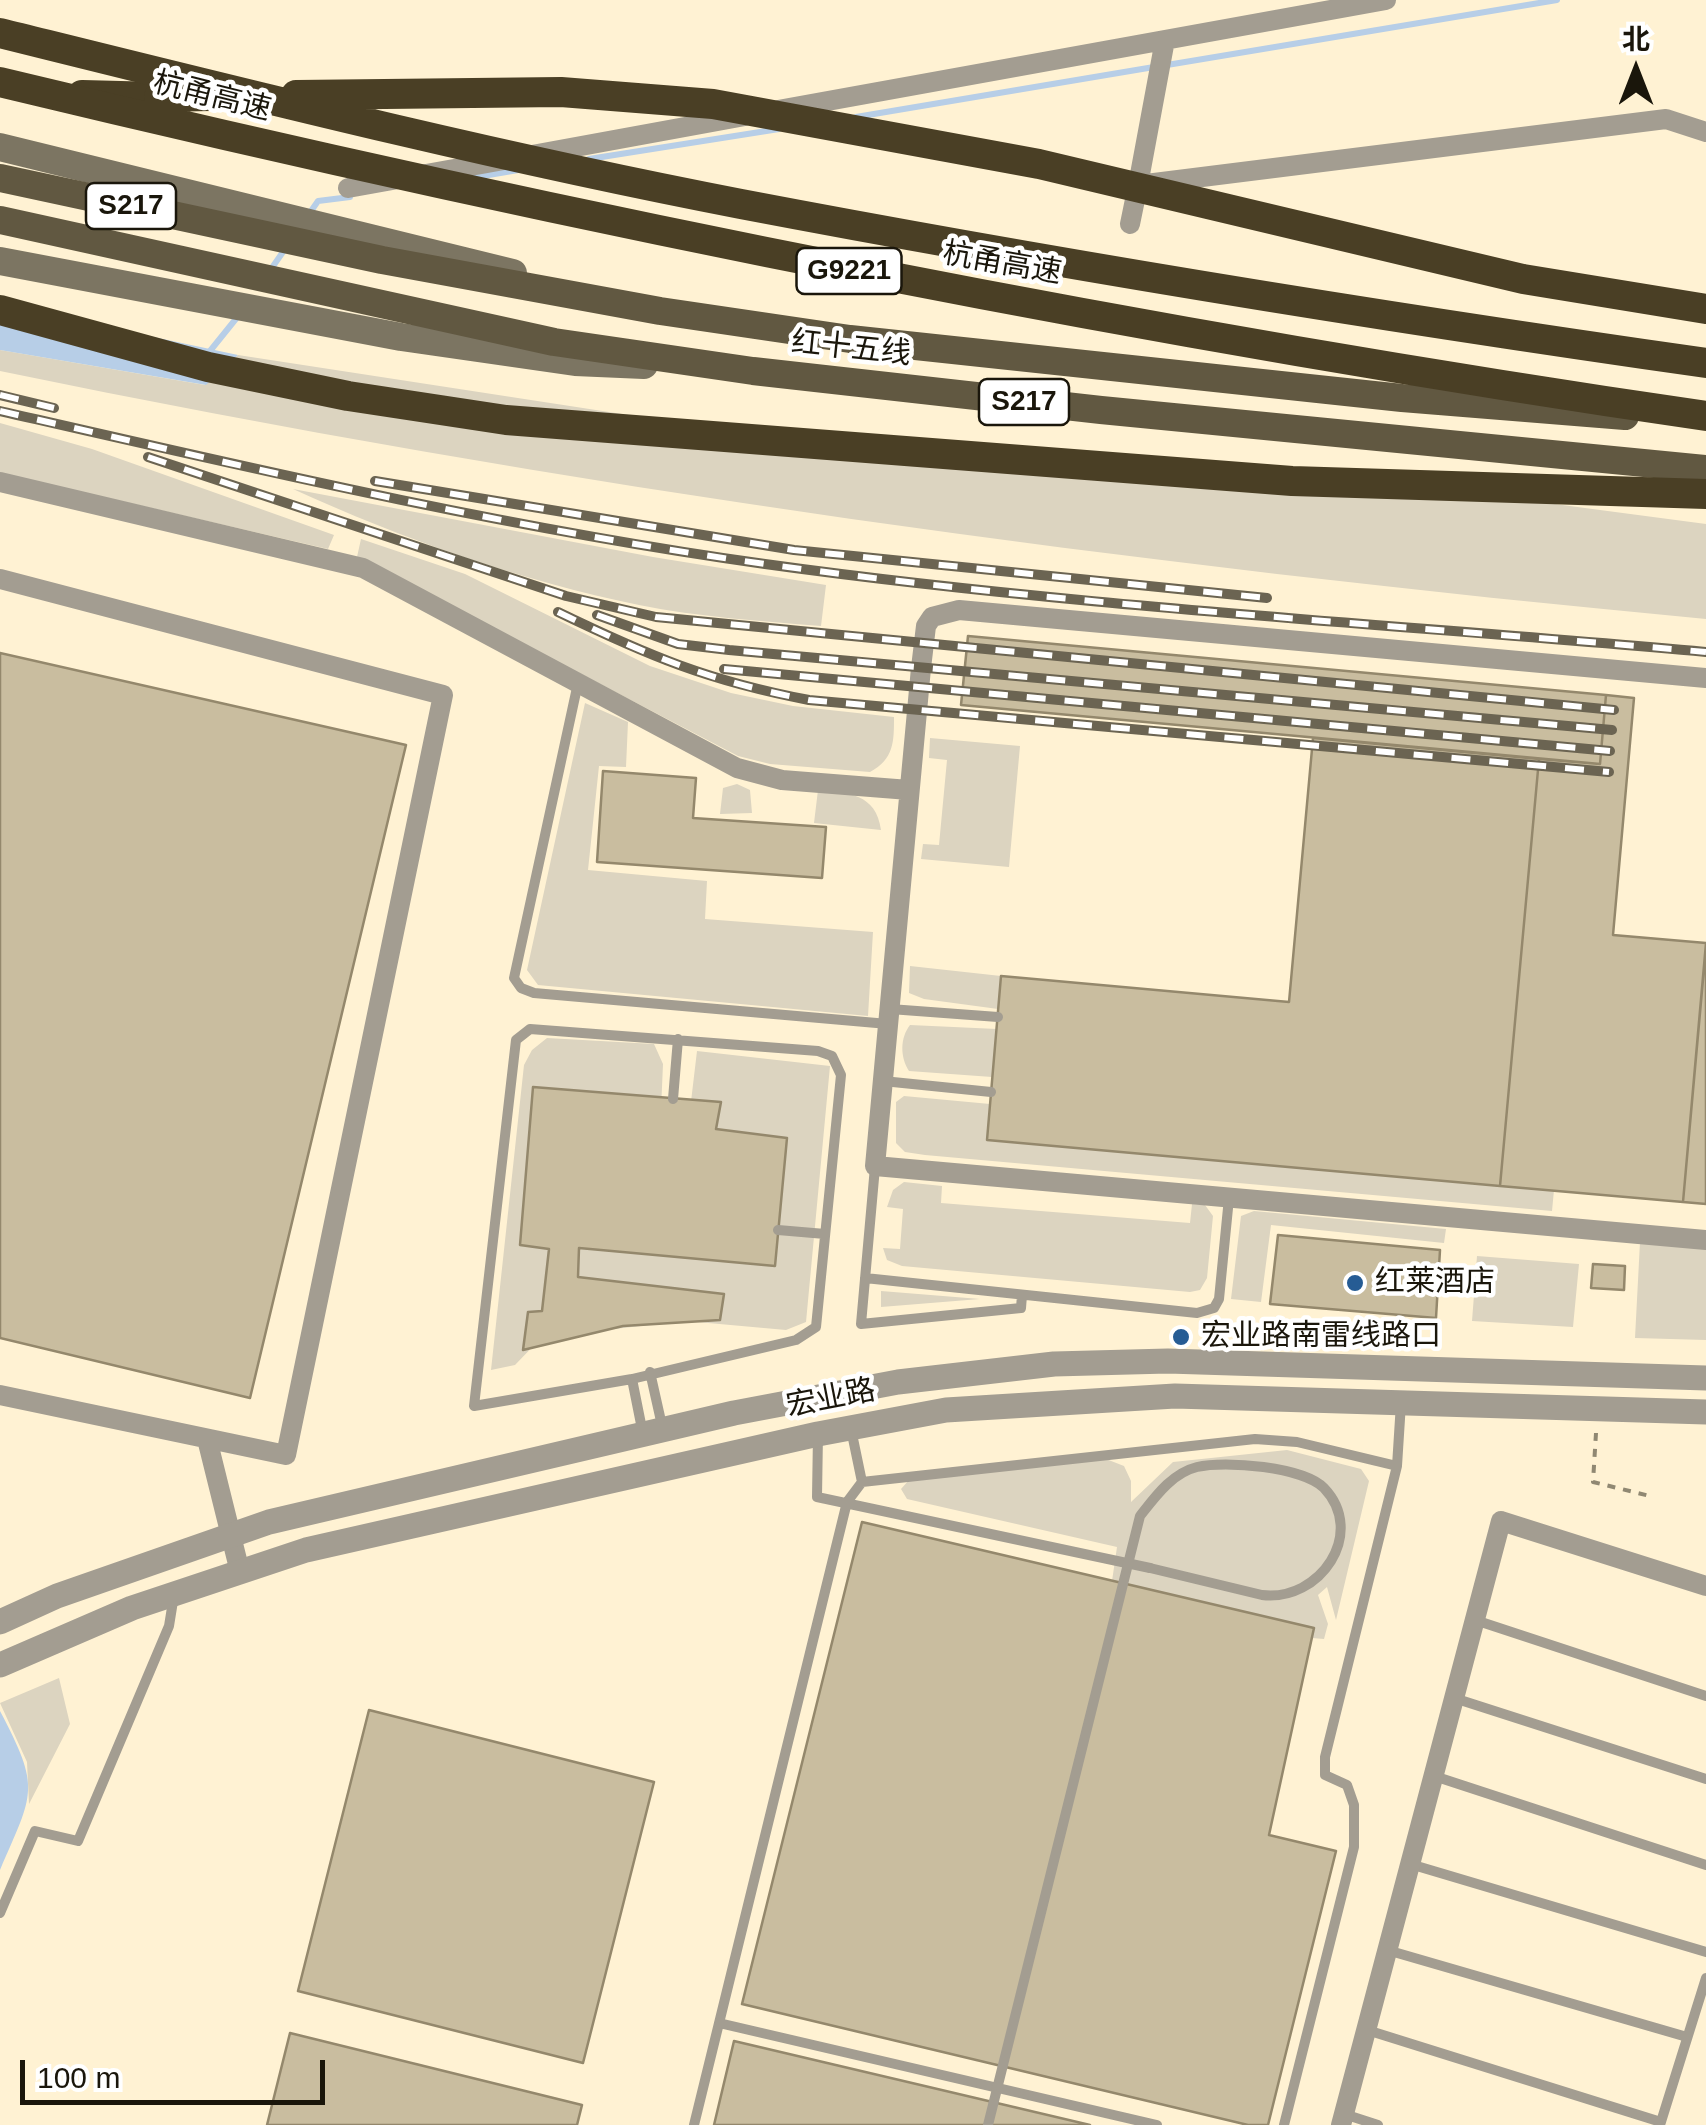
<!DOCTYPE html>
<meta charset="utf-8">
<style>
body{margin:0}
#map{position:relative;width:1706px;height:2125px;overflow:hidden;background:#fff2d3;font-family:Helvetica,"Noto Sans SC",sans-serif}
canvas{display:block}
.north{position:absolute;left:1586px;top:20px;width:100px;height:100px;-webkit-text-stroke:8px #fff;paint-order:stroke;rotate:0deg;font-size:28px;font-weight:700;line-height:40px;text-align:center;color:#1a160b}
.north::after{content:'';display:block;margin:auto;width:35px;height:45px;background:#1a160b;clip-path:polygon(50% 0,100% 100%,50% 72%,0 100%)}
.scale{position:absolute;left:20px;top:2060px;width:305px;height:45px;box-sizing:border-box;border:5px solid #1a160b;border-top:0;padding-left:12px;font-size:30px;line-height:35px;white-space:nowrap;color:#1a160b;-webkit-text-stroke:8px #fff;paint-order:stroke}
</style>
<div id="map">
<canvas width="1706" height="2125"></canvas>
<div class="north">北</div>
<div class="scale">100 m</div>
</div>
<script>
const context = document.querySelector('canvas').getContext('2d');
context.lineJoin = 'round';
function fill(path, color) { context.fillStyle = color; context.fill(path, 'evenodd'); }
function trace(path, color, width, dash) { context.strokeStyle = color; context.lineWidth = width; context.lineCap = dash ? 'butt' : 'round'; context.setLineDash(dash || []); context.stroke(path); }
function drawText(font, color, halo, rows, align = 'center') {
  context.font = font + ' Helvetica,"Noto Sans SC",sans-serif'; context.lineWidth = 9; context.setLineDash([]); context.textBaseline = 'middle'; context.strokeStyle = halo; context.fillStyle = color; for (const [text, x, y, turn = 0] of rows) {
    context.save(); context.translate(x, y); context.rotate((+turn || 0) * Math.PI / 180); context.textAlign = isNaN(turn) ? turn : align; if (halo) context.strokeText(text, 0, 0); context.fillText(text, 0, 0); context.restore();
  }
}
const green = new Path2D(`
 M0 350 205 385 238 355 674 422 1479 494 1706 524V619C1133 565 564 488 0 371Z
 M0 423 92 449 334 535 328 549 0 473Z
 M293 489 653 557 826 585 821 626C760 621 699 617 639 605 522 581 402 539 293 489Z
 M361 539 465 574 650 666 731 693 793 706 894 717C894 742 894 759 870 772L770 764 738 756 357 557Z
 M585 703 628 722 626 767 599 766 588 870 707 881 705 919 873 932 868 1016 538 985 527 970Z
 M930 738 1020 746 1009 867 921 859 923 844 939 845 947 760 929 758Z
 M737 784 750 790 752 813 720 814 723 788Z
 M818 790C848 793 876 793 881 830L814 823Z
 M910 966 1001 976 998 1009 924 999 909 993Z
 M910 1025 997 1029 992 1077 909 1071C900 1057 900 1038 910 1025Z
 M547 1038 654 1044 663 1064 661 1110H690L697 1051 830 1066 806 1322 786 1330 686 1321 542 1337 515 1365 491 1370 524 1065 532 1050Z
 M904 1096 990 1104 987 1140 1554 1190 1552 1211 925 1155 905 1152 896 1143V1102Z
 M904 1182 942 1186 941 1203 1190 1223 1192 1204 1205 1205 1213 1216 1207 1278 1200 1290 1190 1292 902 1266 887 1260 883 1248 900 1249 903 1209 887 1207 893 1190Z
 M1254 1211 1446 1229 1444 1243 1271 1225 1261 1302 1231 1299 1241 1216Z
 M1640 1242 1706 1249V1340L1635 1338Z
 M1477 1256 1579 1264 1573 1327 1472 1321Z
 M881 1291 980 1299 881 1307Z
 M1287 1450 1361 1469 1369 1481 1336 1620 1327 1587 1318 1595 1328 1624 1324 1639 1312 1638 1314 1628 1112 1581 1117 1547 907 1499 901 1489 909 1480 1106 1459 1124 1466 1131 1481V1502L1173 1462Z
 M59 1678 70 1724 29 1804 27 1762 0 1703Z`);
const water = new Path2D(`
 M0 309 27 310 238 355 206 385 0 350Z
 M0 1711C41 1789 34 1792 0 1870Z`);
const stream = new Path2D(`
 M1167 65 1557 0
 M856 117 1154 67
 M589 159 779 129
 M471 178 518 170
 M309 214 318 201 350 197
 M269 272 285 249
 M210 351 239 315`);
const building = new Path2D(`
 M968 636 1606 695 1600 764 961 705Z
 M0 653 406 745 250 1398 0 1338Z
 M1606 695 1634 698 1613 935 1706 943 1683 1202 1500 1186 1539 759 1600 764Z
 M1313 738 1539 759 1500 1186 987 1140 1001 976 1289 1002Z
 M603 771 696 778 693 818 826 827 822 878 597 862Z
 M1706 946V1204L1683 1202Z
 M533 1087 721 1102 716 1129 787 1138 775 1266 579 1248 578 1277 724 1294 720 1320 623 1326 523 1350 528 1312 542 1311 549 1249 520 1245Z
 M1278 1235 1440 1250 1436 1318 1270 1304Z
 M1593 1264 1625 1266 1624 1290 1591 1288Z
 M862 1522 1314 1628 1269 1835 1336 1851 1268 2125H1248L742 2004Z
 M369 1710 654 1782 583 2063 298 1991Z
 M290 2033 582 2105 577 2125H267Z
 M734 2041 1090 2125H714Z`);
const path = new Path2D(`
 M1596 1433 1593 1482 1654 1497`);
const service = new Path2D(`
 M578 683 514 978 521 988 534 993 888 1024
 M890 1009 998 1017
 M530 1029 818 1051 832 1056 841 1075 816 1327 796 1340 632 1379 474 1406 516 1040Z
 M883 1081 991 1092
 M673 1099 678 1039
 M875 1167 861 1324 1021 1308 1022 1295
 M778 1230 825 1234
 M865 1278 1197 1313 1214 1308 1219 1299 1229 1198
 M650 1372 663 1430
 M632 1379 643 1434
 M851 1429 862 1482
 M818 1434 817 1497 1150 1568
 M1475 1620 1706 1696
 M1454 1698 1706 1779
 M1434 1776 1706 1865
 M1410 1864 1706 1952
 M0 1913 35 1831 78 1841 169 1626 174 1595
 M1387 1950 1687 2037
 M719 2023 1157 2125
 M1367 2030 1661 2122
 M1344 2114 1378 2125
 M694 2125 847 1502 862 1482 1255 1439 1297 1442 1397 1466
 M1284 2125 1354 1847V1805L1347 1785 1325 1775V1757L1397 1466 1401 1403
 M1660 2125 1706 1978`);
const minor = new Path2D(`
 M778 110 1386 0
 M532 155 745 116
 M1138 185 1165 40
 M348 188 504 160
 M1130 224 1138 185 1666 119 1706 132
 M0 482 363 568 737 768 782 780 909 790
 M0 579 443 695 286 1455 0 1395
 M1706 678 959 610 932 617 926 626 921 668 875 1166 1706 1240
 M207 1439 240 1572
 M1341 2125 1501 1521 1706 1586`);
const tertiary = new Path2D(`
 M0 1622 57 1596 269 1522 734 1413 898 1382 1054 1364 1168 1361 1706 1378
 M0 1665 132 1608 306 1550 818 1434 946 1410 1175 1396 1706 1412`);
const secondary = new Path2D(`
 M0 147 513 273
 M0 261 401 337 575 362 644 365`);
const primary = new Path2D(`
 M0 178 382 260 660 311 850 339 1402 398 1625 416
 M0 220 554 342 753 371 1101 410 1706 469`);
const motorway = new Path2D(`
 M82 95 159 97
 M0 310 208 367 348 396 506 420 1292 481 1706 494`);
const rail = new Path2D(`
 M0 395 54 408
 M0 411C254 469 507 528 765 564 1076 607 1393 624 1706 652
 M148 457 566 596 656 617 1614 710
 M375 481 794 550 1267 598
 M558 612C649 656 709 681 809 700L1609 772
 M597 615 678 644 729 650 1612 730
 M724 669 1610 751`);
const serviceBridge = new Path2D(`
 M988 2125 1140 1516C1155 1497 1172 1473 1197 1467 1225 1460 1304 1467 1324 1488 1367 1533 1320 1602 1262 1595L1150 1568`);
const motorwayBridge = new Path2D(`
 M0 33C246 94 492 156 741 204 1061 265 1383 317 1706 363
 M0 82C564 218 1131 332 1706 416
 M296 95 561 92 713 104 1039 164 1523 279 1706 309
 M159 97 210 96`);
const markers = [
 [1355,1283,10,"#265c94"],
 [1181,1337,10,"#265c94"]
];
const shields = [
 [131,206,90],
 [849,271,105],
 [1024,402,90]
];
const shieldNames = [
 ["S217",131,206],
 ["G9221",849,271],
 ["S217",1024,402]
];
const streetNames = [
 ["杭甬高速",212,97,14],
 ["杭甬高速",1002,264,10],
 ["红十五线",851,349,6],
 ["宏业路",831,1399,-11]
];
const poiNames = [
 ["红莱酒店",1375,1283],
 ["宏业路南雷线路口",1201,1337]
];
fill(green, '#dcd4c0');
fill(water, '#b7cee7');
trace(stream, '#b7cee7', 6);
fill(building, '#c9bd9f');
trace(building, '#94886c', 2.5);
trace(path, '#908872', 4, [8, 8]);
trace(service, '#a39d91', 10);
trace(minor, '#a39d91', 20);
trace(tertiary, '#a39d91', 25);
trace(secondary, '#7c7562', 28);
trace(primary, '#615841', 28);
trace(motorway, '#4a3f25', 30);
trace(rail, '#6b6452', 10);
trace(rail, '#fff', 6, [19]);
trace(serviceBridge, '#a39d91', 10);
trace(motorwayBridge, '#4a3f25', 30);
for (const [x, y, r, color] of markers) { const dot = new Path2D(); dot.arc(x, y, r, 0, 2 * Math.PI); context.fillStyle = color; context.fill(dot); trace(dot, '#fff', 4); }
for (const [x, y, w] of shields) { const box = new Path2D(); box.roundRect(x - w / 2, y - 23, w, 46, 8); context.fillStyle = '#fff'; context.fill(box); trace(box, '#1a160b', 2.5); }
drawText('bold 28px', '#1a160b', null, shieldNames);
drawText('30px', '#1a160b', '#fff', streetNames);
drawText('30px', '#1a160b', '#fff', poiNames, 'left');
</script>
